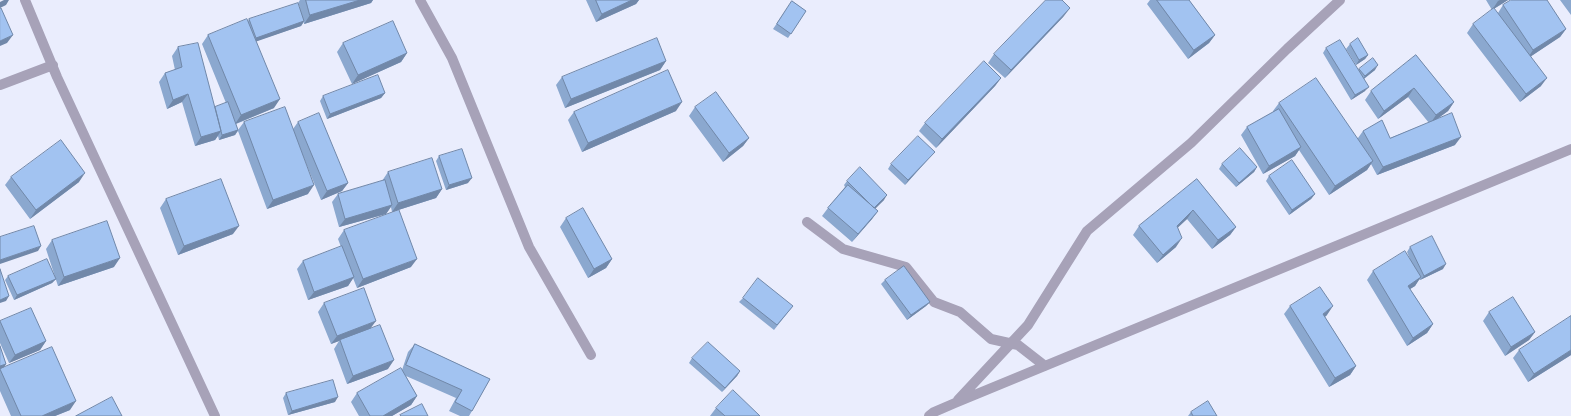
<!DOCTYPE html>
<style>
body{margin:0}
canvas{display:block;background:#eaedfd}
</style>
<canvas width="1571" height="416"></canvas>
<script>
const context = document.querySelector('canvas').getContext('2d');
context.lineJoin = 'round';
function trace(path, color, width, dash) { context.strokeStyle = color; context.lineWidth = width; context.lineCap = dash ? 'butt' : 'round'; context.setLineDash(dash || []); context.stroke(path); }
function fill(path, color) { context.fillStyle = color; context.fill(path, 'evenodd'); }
const street = new Path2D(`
 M25 0 57 77 215 416
 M420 0 452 58 529 247 591 355
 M0 85 53 65
 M807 222 843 249 906 267 934 302 960 312 991 339 1018 345 1045 366
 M958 400 1028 325 1087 231 1191 143 1287 49 1340 0
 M929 416 934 412 955 403 1571 149`);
const wall = new Path2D(`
 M300 0H373L371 3 304 24V22L301 26 256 41 274 108 236 124 238 130 244 122 293 129 298 122 348 183 342 191 321 200 303 156 308 194 267 209 238 131 235 135 219 140 218 136 215 140 195 146 182 102 167 109 159 82 165 73 175 70 172 56 178 47 215 107 226 103 202 44 208 35 248 21 249 19 300 8 298 3Z
 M586 0H639L636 4 596 22Z
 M1150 0H1189L1215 35 1209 43 1188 59 1147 4Z
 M1486 0H1508L1492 10Z
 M1560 0H1571V15Z
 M792 1 806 11 788 38 773 29Z
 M1503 5 1566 29 1560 37 1531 56 1541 86 1520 102 1467 33 1473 24 1498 13Z
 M1064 16 1005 78 988 63 994 54Z
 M343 43 407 53 401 62 352 84 337 52Z
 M1350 44 1368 55 1365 59 1356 65 1346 49Z
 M1326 48 1358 70 1359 69 1375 70 1364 79 1365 91 1351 100 1323 53Z
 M1416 55 1454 102 1448 111 1436 120 1455 145 1377 175 1371 164 1367 170 1329 195 1299 150 1295 156 1263 174 1241 135 1247 127 1273 112V111L1279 103 1358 138 1363 131 1390 138 1429 123 1408 97 1378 119 1365 100 1371 91Z
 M666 61 660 70 565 108 556 85 562 77Z
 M1001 78 995 86 936 148 919 131 925 123Z
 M385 93 381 98 327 119 320 101 323 96Z
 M695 107 749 138 743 146 723 162 689 116Z
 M676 111 582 152 568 120 574 112Z
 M439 156 468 183 446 190 436 161Z
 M931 156 905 185 888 169 891 164Z
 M1222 164 1257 167 1254 172 1236 187 1219 169Z
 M388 172 442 189 436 198 392 212 391 207 386 214 339 227 332 202 338 194 382 181Z
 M1269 176 1315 194 1311 199 1289 215 1266 181Z
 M11 177 79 182 30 219 5 185Z
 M1197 179 1236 227 1230 235 1212 249 1187 219 1177 228 1176 247 1157 263 1133 235 1139 226Z
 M847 181 884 200 875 208 878 211 872 219 852 242 822 216 828 208 845 187 844 185Z
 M166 199 233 234 178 255 160 208Z
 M566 218 612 259 606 268 588 278 560 227Z
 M344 230 411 267 357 288 353 278 348 286 308 300 297 269 303 261 341 247 338 239Z
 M52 240 114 267 58 286 46 249Z
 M1410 247 1443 269 1420 280 1419 279 1415 286 1410 289 1433 324 1427 333 1407 346 1367 280 1373 271 1410 259 1407 252Z
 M8 276 56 279 52 283 14 300 5 280Z
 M885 280 930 302 926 306 907 320 881 284Z
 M743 298 793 306 774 330 739 302Z
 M324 303 371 328 388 369 347 384 334 349 339 341 331 344 318 312Z
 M1290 306 1327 315 1325 317 1356 366 1350 375 1329 387 1284 314Z
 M1489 312 1535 332 1529 340 1505 356 1483 321Z
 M0 321 46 341 40 350 9 363 0 343Z
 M415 344 490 379 472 411 469 416H460L449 411 456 398 406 376 417 396 411 405 392 416H359L351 402 357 393 402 370 408 352Z
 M0 346 6 364 3 368 70 410 55 416H11L0 391Z
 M1519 350 1571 355 1528 382 1513 358Z
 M692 358 740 371 737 376 722 392 689 363Z
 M286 393 335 402 288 415 283 398Z
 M716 408 760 416H710Z
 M1191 412 1217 416H1188Z`);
const shadedWall = new Path2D(`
 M4 0H9L6 5 0 8V2Z
 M360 0H373L371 3 304 24 310 15Z
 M632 0H639L636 4 596 22 602 14Z
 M1500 0H1508L1492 10 1498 1Z
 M1070 8 1064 16 1005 78 1011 70Z
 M304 21 301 26 252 43 256 38Z
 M1566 29 1560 37 1527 59 1533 50Z
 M13 35 7 43 0 46V41Z
 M1215 35 1209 43 1188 59 1194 50Z
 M407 53 401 62 352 84 358 75Z
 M1368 55 1365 59 1356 65 1359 60Z
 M666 61 660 70 565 108 571 99Z
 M1378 65 1375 70 1362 80 1365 76Z
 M1001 78 995 86 936 148 942 139Z
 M1547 78 1541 86 1520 102 1526 94Z
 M1369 87 1365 91 1351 100 1355 95Z
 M1414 88 1408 97 1378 119 1384 111Z
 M385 93 381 98 327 119 330 114Z
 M188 94 182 102 167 109 173 100Z
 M280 99 274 108 235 124 241 115Z
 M682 102 676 111 582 152 588 143Z
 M1454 102 1448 111 1430 124 1436 115Z
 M238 130 235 135 219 140 222 135Z
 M221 131 215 140 195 146 201 137Z
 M1461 137 1455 145 1377 175 1383 167Z
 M749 138 743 146 723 162 729 153Z
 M1301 147 1295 156 1263 174 1269 166Z
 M935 152 931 156 905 185 908 180Z
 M1373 161 1367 170 1329 195 1335 186Z
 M1257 167 1254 172 1236 187 1239 183Z
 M85 173 79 182 30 219 36 210Z
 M472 178 468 183 446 190 449 185Z
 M348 183 342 191 321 200 327 191Z
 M314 185 308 194 267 209 273 200Z
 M442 189 436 198 392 212 398 203Z
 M1315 194 1311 199 1289 215 1292 210Z
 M887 195 884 200 871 213 874 208Z
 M392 205 386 214 339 227 345 219Z
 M1193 210 1187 219 1170 235 1177 226Z
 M878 211 872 219 852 242 858 234Z
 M239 226 233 234 178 255 184 246Z
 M1236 227 1230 235 1212 249 1218 240Z
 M1182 238 1176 247 1157 263 1163 255Z
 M41 246 38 251 0 264V260Z
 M120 258 114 267 58 286 64 277Z
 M417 259 411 267 357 288 363 279Z
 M612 259 606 268 588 278 594 269Z
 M1446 264 1443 269 1420 280 1424 276Z
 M354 277 348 286 308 300 314 292Z
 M1421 277 1415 286 1402 294 1408 286Z
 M56 279 52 283 14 300 17 295Z
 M9 296 6 301 0 303V300Z
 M930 302 926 306 907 320 911 315Z
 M1333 306 1327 315 1317 323 1323 314Z
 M376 321 370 329 340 340 339 341 331 344 337 336Z
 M1433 324 1427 333 1407 346 1413 338Z
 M1535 332 1529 340 1505 356 1511 347Z
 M46 341 40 350 9 363 15 355Z
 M1571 350V355L1528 382 1534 374Z
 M394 360 388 369 347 384 353 376Z
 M6 364 3 369H0V366Z
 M1356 366 1350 375 1329 387 1335 378Z
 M740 371 737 376 722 392 725 388Z
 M417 396 411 405 392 416H383Z
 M338 397 335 402 288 415 292 411Z
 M76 401 70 410 55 416H42Z`);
const building = new Path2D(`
 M306 0H360L310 15Z
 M596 0H632L602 14Z
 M1046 0H1062L1070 8 1011 70 994 54Z
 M1157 0H1189L1215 35 1194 50Z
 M1511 0H1547L1566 29 1533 50 1503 5Z
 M792 1 806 11 791 34 777 24Z
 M298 3 304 21 256 38 249 19Z
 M0 8H1L13 35 0 41Z
 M1494 8 1547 78 1526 94 1473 24Z
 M247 19 280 99 241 115 208 35Z
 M393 21 407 53 358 75 343 43Z
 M657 38 666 61 571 99 562 77Z
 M1358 38 1368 55 1359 60 1350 44Z
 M1340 40 1369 87 1355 95 1326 48Z
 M198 43 221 131 201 137 188 94 173 100 165 73 182 67 178 47Z
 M1416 55 1454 102 1436 115 1414 88 1384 111 1371 91Z
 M1373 58 1378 65 1365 76 1359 69Z
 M984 61 1001 78 942 139 925 123Z
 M668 70 682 102 588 143 574 112Z
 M378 75 385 93 330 114 323 96Z
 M1316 78 1373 161 1335 186 1279 103Z
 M716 92 749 138 729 153 695 107Z
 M228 102 238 130 222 135 215 107Z
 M285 107 314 185 273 200 244 122Z
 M1279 109 1301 147 1269 166 1247 127Z
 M319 113 348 183 327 191 298 122Z
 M1452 113 1461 137 1383 167 1363 131 1382 120 1390 138Z
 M918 136 935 152 908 180 891 164Z
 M61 140 85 173 36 210 11 177Z
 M1240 148 1257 167 1239 183 1222 164Z
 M462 149 472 178 449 185 439 156Z
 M432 158 442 189 398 203 388 172Z
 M1292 160 1315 194 1292 210 1269 176Z
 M860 167 887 195 874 208 847 181Z
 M221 179 239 226 184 246 166 199Z
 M1197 179 1236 227 1218 240 1193 210 1177 226 1182 238 1163 255 1139 226Z
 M385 180 392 205 345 219 338 194Z
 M848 185 878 211 858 234 828 208Z
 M583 208 612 259 594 269 566 218Z
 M399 210 417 259 363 279 344 230Z
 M107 221 120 258 64 277 52 240Z
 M34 226 41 246 0 260V237Z
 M1432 236 1446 264 1424 276 1410 247Z
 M342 246 354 277 314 292 303 261Z
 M1405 251 1421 277 1408 286 1433 324 1413 338 1373 271Z
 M47 259 56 279 17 295 8 276Z
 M904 266 930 302 911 315 885 280Z
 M0 269 9 296 0 300Z
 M758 278 793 306 777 325 743 298Z
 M1320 287 1333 306 1323 314 1356 366 1335 378 1290 306Z
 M364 288 376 321 337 336 324 303Z
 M1513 297 1535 332 1511 347 1489 312Z
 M31 308 46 341 15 355 0 321Z
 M1571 316V350L1534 374 1519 350Z
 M380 325 394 360 353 376 340 340Z
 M708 342 740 371 725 388 692 358Z
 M415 344 490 379 472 411 455 402 462 390 406 365Z
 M0 346 6 364 0 366Z
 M52 347 76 401 42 416H21L0 369Z
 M401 368 417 396 383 416H370L357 393Z
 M333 380 338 397 292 411 286 393Z
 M733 390 760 416H725L716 408Z
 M112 397 122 416H76Z
 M1208 401 1217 416H1193L1191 412Z
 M422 404 428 416H401L400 415Z`);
trace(street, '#a7a2b8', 10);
fill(wall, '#8ba8cf');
fill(shadedWall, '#7188a9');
fill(building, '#a2c3f1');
trace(building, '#7188a9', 1);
</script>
